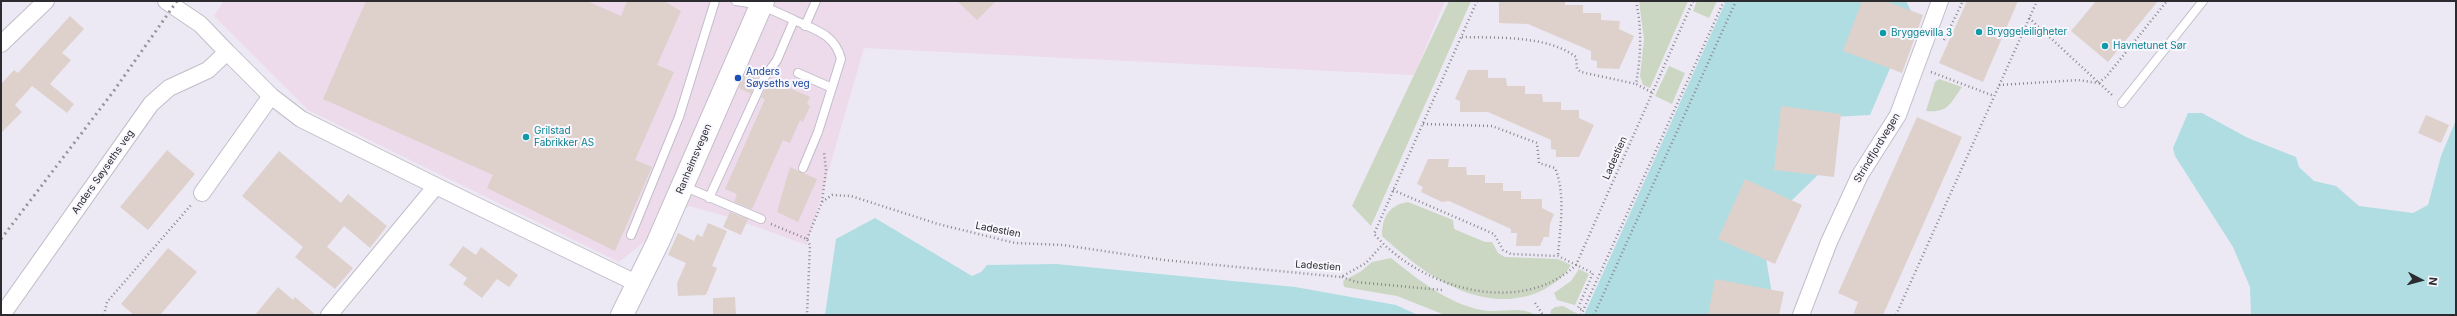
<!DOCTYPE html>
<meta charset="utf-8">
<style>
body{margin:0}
#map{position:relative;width:2457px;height:316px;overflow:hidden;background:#ece9f4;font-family:Inter,sans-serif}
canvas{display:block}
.frame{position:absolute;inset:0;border:2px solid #2c2b2f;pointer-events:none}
.north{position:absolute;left:2401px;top:260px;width:40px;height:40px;-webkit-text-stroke:3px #f9f7fe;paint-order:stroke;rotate:96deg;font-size:11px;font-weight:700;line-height:16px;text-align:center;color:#2c2b2f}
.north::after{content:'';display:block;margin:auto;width:14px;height:18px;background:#2c2b2f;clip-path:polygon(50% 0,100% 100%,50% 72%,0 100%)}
</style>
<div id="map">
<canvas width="2457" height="316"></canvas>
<div class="frame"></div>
<div class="north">N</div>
</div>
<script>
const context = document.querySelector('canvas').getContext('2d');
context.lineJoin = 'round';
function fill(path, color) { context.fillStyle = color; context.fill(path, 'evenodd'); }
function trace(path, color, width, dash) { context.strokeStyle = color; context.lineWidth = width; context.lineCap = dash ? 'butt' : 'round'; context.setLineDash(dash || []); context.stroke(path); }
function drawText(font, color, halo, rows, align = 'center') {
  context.font = font + ' Inter,sans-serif'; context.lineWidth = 4; context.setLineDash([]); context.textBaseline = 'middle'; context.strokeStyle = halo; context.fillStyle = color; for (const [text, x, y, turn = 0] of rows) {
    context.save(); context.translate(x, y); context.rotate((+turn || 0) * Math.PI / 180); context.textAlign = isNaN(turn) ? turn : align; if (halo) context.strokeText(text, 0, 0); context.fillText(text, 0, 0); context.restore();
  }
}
const industrial = new Path2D(`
 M224 1H1445L1414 75 864 48 807 245 729 217 689 206 619 262 308 110 214 16Z`);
const green = new Path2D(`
 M1449 1H1471L1371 226 1352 206Z
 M1639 1H1688L1650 88 1643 85 1640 76 1644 39Z
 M1697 1H1717L1709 18 1693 11Z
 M1669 66 1685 73 1672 104 1655 96Z
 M1939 79 1962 87C1950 104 1948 113 1926 111L1935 82Z
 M1408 202 1453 220 1454 229 1485 242H1492L1498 253 1505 257 1558 259 1571 265C1562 279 1553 285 1539 292 1479 316 1424 274 1382 236 1382 217 1389 205 1408 202Z
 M1391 258C1417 279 1447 303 1481 310 1499 314 1520 305 1535 315H1445L1397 296 1344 287 1343 281 1360 272 1372 262Z
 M1579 269 1589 274 1575 305 1557 300 1554 293 1571 281Z
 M1563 306 1578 314 1550 315 1551 310 1555 307Z`);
const water = new Path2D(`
 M1726 1H1906L1913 15 1870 115 1832 117 1820 173 1789 203 1766 258 1772 294 1768 315H1584Z
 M2188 113H2202L2248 138 2296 157 2299 167 2314 181 2336 186 2359 206 2413 213 2428 205 2441 156 2456 120V315H2251L2250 287 2233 247 2175 156 2173 148Z
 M875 218 972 276 981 272 987 265 1056 264 1295 287 1396 305 1418 315H825L836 239Z`);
const building = new Path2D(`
 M366 1H587L621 16 627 1H664L681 11 657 65 674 72 635 160 652 167 615 251 487 188 493 175 323 99Z
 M957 1H996L977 20Z
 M1499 1H1565V5H1583V13H1601V20L1620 21 1619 29 1634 36 1619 69 1597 68V61L1591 60V51L1528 24 1499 23Z
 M1862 1H1885L1923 15 1902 73 1843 51Z
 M1967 1H2018L1983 82 1939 63Z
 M2096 1H2158L2108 62 2071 31Z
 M70 16 84 29 62 53 71 60 50 84 74 104 67 113 32 86 15 105 22 112 1 133V84L14 70 18 73Z
 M1468 70H1488V78H1506L1507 86H1525V94H1542L1543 102H1561V110H1579V118L1594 125 1579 157H1556V150L1551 149V140L1488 112H1460V101L1455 99Z
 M745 74 758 79 751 94 739 88Z
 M773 81 810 97 807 104 810 106 803 122 800 120 790 143 783 140 752 209 734 202 737 194 725 189 765 99 761 98 768 83 771 84Z
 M1781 106 1841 114 1834 177 1774 170Z
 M2426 115 2449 125 2441 143 2418 133Z
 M1917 117 1962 137 1883 315H1853L1858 302 1838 293Z
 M167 150 195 174 148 230 120 207Z
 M279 151 341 203 348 194 387 226 370 248 344 226 327 247 353 268 335 289 295 257 303 247 242 196Z
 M1428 159H1449L1448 167H1466L1467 175H1485V183H1503V191H1521V199H1542V208L1554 214 1550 224 1549 237H1544L1540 246H1516L1517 233H1511V229L1449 201 1442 202 1421 192 1423 187 1417 184Z
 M790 167 817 179 798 222 777 212Z
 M1745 179 1802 205 1775 264 1718 239Z
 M730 212 748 219 741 235 723 227Z
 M708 223 727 231 712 266 717 268 706 295 678 296 677 283 686 263 668 255 678 233 694 241 697 234 702 237Z
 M463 246 476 255 481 247 518 275 509 287 497 279 482 298 463 284 467 278 449 265Z
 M168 248 197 272 160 315H134L121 304Z
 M1715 279 1784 292 1779 315H1708Z
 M278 287 293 300 295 297 316 315H255Z
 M735 297 736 315H713V298Z`);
const path = new Path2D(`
 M1477 1 1374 234C1424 291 1522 316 1576 265L1693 1
 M1636 1C1642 29 1641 56 1636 84L1653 93
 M2029 18 2112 95
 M1462 37C1496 38 1547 35 1576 57L1577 69 1581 72 1636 84
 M1944 40 1963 1
 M1931 72 1994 96
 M1999 85 2078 80 2098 83 2106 77 2167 1
 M1423 124 1492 126 1537 143 1539 163 1555 168C1566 195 1560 227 1558 256
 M1393 190 1494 234 1503 250 1511 254 1558 256 1593 273 1578 308 1583 310
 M822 202 826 170 824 152
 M771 224 807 239 810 245 807 315
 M807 239 822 202 832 195 851 196 938 224 1015 243 1063 245 1164 260 1341 277 1366 263 1383 244
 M1342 277 1356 282 1442 290
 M1535 303 1543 315
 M104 315 107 302 191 205
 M1581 315 1724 1
 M1594 315 1736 1
 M1896 315 2037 1`);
const lane = new Path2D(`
 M794 20C815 30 835 34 841 59L818 132 803 168
 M805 26 816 1
 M798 73 832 88
 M2122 103 2203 1
 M683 186 761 219
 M709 198 764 78 777 60 794 20 761 5 736 1
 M631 235 679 117 715 1`);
const street = new Path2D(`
 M166 1 200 24 227 52
 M1 44 46 1
 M202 193 271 96 301 119 436 186 638 284
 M2 315 151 104 169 88 208 70 227 52 271 96
 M329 315 436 186
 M1801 315 1829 242 1860 175 1898 115 1940 1`);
const secondary = new Path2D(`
 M622 315 658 242 763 1`);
const rail = new Path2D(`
 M1 239 113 92 177 1`);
const markers = [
 [1979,32,4,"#0f9aa8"],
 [1883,33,4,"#0f9aa8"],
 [2105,46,4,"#0f9aa8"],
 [738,78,4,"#1a4fb4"],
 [526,137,4,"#0f9aa8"]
];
const cultureNames = [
 ["Bryggeleiligheter",1987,32],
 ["Bryggevilla 3",1891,33],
 ["Havnetunet Sør",2113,46],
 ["Grilstad",534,131],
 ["Fabrikker AS",534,143]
];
const transitNames = [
 ["Anders",746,72],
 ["Søyseths veg",746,84]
];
const streetNames = [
 ["Strindfjordvegen",1877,148,-59],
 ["Ladestien",1615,158,-66],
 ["Ranheimsvegen",694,159,-67],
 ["Anders Søyseths veg",103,172,-55],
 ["Ladestien",998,230,11],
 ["Ladestien",1318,266,4]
];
fill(industrial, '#eddaeb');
fill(green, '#cbd7c3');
fill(water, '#b0dde2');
fill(building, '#ded1cc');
trace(lane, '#c2bec9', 10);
trace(street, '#c2bec9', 18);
trace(secondary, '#c2bec9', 24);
trace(path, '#89878e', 2.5, [1, 3]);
trace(lane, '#fff', 8);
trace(street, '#fff', 16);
trace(secondary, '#fff', 22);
trace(rail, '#95939b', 3, [2, 4]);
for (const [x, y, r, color] of markers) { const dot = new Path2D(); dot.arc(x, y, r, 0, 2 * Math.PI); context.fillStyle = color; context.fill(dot); trace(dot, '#f9f7fe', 1.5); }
drawText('10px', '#0d838f', '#f9f7fe', cultureNames, 'left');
drawText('10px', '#164399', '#f9f7fe', transitNames, 'left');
drawText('10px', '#2c2b2f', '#f9f7fe', streetNames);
</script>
